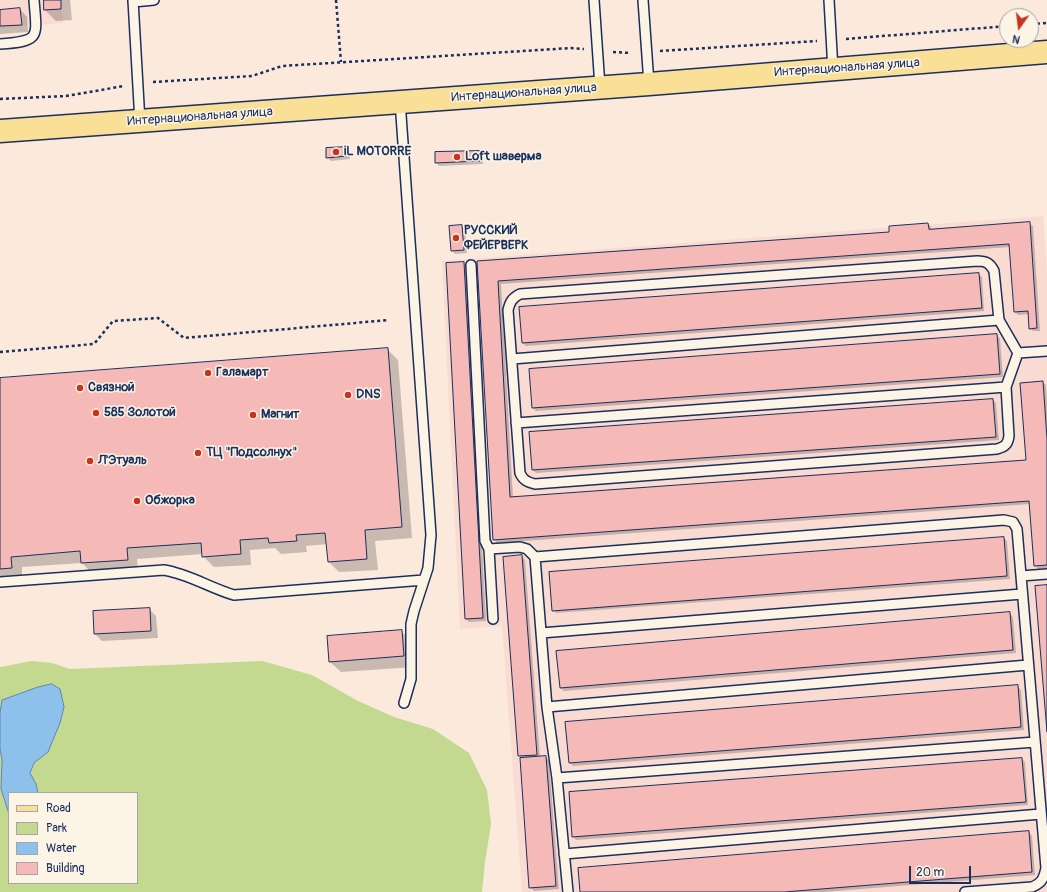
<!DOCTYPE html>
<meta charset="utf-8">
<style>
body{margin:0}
#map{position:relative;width:1047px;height:892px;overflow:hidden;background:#fbe9dc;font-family:Pangolin,sans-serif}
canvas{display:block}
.legend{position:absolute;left:8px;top:792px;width:130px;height:92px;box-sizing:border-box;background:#fcf5e5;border:1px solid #a2a6af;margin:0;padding:5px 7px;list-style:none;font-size:12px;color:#1b2f5e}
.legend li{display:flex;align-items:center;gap:8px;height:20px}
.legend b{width:20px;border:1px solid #a2a6af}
.north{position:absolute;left:999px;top:8px;width:40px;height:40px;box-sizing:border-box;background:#fcf5e5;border:1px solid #a2a6af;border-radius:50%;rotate:194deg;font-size:11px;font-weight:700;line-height:16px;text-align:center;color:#1b2f5e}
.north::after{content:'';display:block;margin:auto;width:14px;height:18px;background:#c8321e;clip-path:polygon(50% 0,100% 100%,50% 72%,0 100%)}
.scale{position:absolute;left:909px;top:866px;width:62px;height:18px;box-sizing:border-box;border:2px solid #1b2f5e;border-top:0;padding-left:5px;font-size:12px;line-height:14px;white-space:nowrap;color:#1b2f5e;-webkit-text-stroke:3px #fcf5e5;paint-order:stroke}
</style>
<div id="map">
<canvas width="1047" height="892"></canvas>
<ul class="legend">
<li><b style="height:5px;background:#fadf96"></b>Road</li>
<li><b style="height:11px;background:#c2d98f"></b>Park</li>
<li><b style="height:11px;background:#8dc0ea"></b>Water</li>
<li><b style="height:11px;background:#f5b9b7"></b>Building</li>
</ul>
<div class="north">N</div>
<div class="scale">20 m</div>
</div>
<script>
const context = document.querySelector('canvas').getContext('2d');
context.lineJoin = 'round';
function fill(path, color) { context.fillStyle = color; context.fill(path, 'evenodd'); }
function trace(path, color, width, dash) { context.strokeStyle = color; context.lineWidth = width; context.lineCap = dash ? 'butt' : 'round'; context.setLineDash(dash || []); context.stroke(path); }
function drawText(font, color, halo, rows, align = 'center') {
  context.font = font + ' Pangolin,sans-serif'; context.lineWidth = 3; context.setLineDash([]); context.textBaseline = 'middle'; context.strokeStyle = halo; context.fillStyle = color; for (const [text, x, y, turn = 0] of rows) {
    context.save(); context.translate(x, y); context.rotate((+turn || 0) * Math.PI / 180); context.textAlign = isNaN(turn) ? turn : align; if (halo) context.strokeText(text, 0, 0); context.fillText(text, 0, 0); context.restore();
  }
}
const built = new Path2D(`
 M0 0H61L63 23 0 28Z
 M1043 216 1047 272V892H522L502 626 460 629 442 261Z`);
const green = new Path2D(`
 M32 661 52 663 70 669 262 661 312 675 358 701 394 717 433 729 469 753 487 790 491 824 485 862 482 892H0V749L2 760 1 789 9 814V883H137V793H38L36 784 30 773 34 763 48 752 22 693 2 700 0 713V667Z`);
const water = new Path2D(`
 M52 684 60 689 64 707 60 723 48 752 34 763 30 773 36 784 38 793H9V814L1 789 2 760 0 749V713L2 700 38 687Z`);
const shadow = new Path2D(`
 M45 0H70L72 20 56 21 45 10Z
 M20 9 27 17 28 32 0 34V11Z
 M346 148 349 151 350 159 331 161 327 157Z
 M479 152 483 155V164L439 166 436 162Z
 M1029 223 1033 226 1040 331H1033L1030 328 1029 314 1018 315 1015 312 1010 247 501 284 513 498 1027 461 1042 382 1046 385 1047 404V568L1038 569 1035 565 1030 504 497 543 494 539 478 262 890 233 928 224 931 227V230Z
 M462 226 465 229 467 253 455 254 452 250Z
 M464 263 467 267 486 621 469 622 466 619Z
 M978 274 982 277 984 311 526 346 523 343Z
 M997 335 1000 339 1003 377 536 411 533 408Z
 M388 350 398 360 412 538 375 541 378 570 339 572 329 562 327 544 306 546 307 552 281 554 275 548 250 550 251 565 214 567 203 556V554L137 559 138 570 93 574 82 563 22 567V578L3 580 0 577V379Z
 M993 400 996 403 999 440 536 473 533 470Z
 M1004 538 1007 541 1010 579 556 613 553 610Z
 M522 556 525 560 540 758 546 757 549 761 559 889 534 891 530 887 523 759 519 756Z
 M149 609 156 616 158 638 102 641 95 634Z
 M1009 613 1013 617 1016 653 564 691 561 688Z
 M401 631 412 642 414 667 341 672 330 662Z
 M1017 686 1021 690 1024 730 573 766 570 763 566 723Z
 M1022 759 1025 762 1028 805 576 840 573 836Z
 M1029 832 1032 836 1035 875 824 892H581Z`);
const building = new Path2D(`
 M44 0H61V9L44 10Z
 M20 8 22 25 0 26V10Z
 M346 147 347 156 326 158V148Z
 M480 151V161L435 163V152Z
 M1030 222 1037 328 1029 329 1028 311 1014 312 1009 244 498 281 510 497 1026 460 1020 383 1043 381 1047 439V565L1034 566 1029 501 493 540 477 261 889 232V226L928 223 929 229Z
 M462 225 464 250 451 251 449 226Z
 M464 262 483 618 465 619 446 263Z
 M979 273 982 308 522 343 519 307Z
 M997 334 1000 374 532 408 529 369Z
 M388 348 402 527 365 530 367 559 328 562 325 533 296 535 297 541 269 543 268 538 240 540 241 554 202 557 201 543 127 548 128 560 81 563 80 551 11 557 12 568 0 569V378Z
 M993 399 996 437 532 470 529 432Z
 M1004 537 1007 576 552 611 549 572Z
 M522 555 537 755 518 756 503 557Z
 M1047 585V732L1035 586Z
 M150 608 151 631 94 634 93 611Z
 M1010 612 1013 650 560 688 556 651Z
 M402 630 404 656 329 662 327 636Z
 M1018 685 1021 727 569 763 565 722Z
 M546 756 556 886 529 888 520 758Z
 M1022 758 1026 802 572 837 569 792Z
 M1029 831 1032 872 784 892H580L578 868Z`);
const path = new Path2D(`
 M336 0 341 62
 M1031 24 1047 23
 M846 39 1007 26
 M660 51 817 41
 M613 52 631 53
 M153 82 252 76 282 66 571 48 584 49
 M0 99 66 96 124 86
 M0 352 94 344 113 321 158 318 184 338 389 320`);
const lane = new Path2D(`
 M133 0 140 122
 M594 0 600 87
 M643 0 649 84
 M829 0 833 70
 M133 2 154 0
 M0 44C41 41 37 38 34 0
 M400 101 431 535 428 568 414 611 411 624V679L404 703
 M977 261C986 261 990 263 994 271L999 320 1018 353 1006 387 1009 436C1008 444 1005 447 997 449L535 484C527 482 523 480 520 473L508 310C510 302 512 298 520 294Z
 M471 265 485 541 489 549
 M1018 353 1047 351
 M512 359 999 320
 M516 423 1006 387
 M535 557 1004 520 1013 522 1017 529 1046 868C1044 878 1042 883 1032 887L965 892
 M1021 576 1047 574
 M0 582 164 570C189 574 210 588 234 595L424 580
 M493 619 489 549 520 547 527 549 535 557 547 707 557 778 568 892
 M541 633 1022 594
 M547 707 1028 665
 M557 778 1035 742
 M564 854 1041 814`);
const primary = new Path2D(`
 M0 131 649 84 1047 52`);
const markers = [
 [336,152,4,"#c8321e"],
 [457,157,4,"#c8321e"],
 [456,238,4,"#c8321e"],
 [208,373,4,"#c8321e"],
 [80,388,4,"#c8321e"],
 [348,395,4,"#c8321e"],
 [96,413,4,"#c8321e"],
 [253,415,4,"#c8321e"],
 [198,453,4,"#c8321e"],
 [90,461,4,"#c8321e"],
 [137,501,4,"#c8321e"]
];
const streetNames = [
 ["Интернациональная улица",847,68,-4],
 ["Интернациональная улица",524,93,-4],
 ["Интернациональная улица",200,117,-4]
];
const poiNames = [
 ["iL MOTORRE",344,152],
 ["Loft шаверма",465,157],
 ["РУССКИЙ",464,231],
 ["ФЕЙЕРВЕРК",464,246],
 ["Галамарт",216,373],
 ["Связной",88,388],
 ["DNS",356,395],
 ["585 Золотой",104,413],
 ["Магнит",261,415],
 ["ТЦ \"Подсолнух\"",206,453],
 ["Л'Этуаль",98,461],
 ["Обжорка",145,501]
];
fill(built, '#f9dbd1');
fill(green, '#c2d98f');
fill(water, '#8dc0ea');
trace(water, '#5f86b2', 1);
fill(shadow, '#0003');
fill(building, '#f5b9b7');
trace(building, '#1b2f5e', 1);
trace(lane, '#1b2f5e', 12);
trace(primary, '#1b2f5e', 25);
trace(path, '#1b2f5e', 2.5, [3, 3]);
trace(lane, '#fcf5e5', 9);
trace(primary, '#fadf96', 22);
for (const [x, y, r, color] of markers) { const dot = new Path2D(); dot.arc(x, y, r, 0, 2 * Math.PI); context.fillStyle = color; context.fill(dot); trace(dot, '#fcf5e5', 1.5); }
drawText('13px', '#1b2f5e', '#fcf5e5', streetNames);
drawText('bold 13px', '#1b2f5e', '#fcf5e5', poiNames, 'left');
</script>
